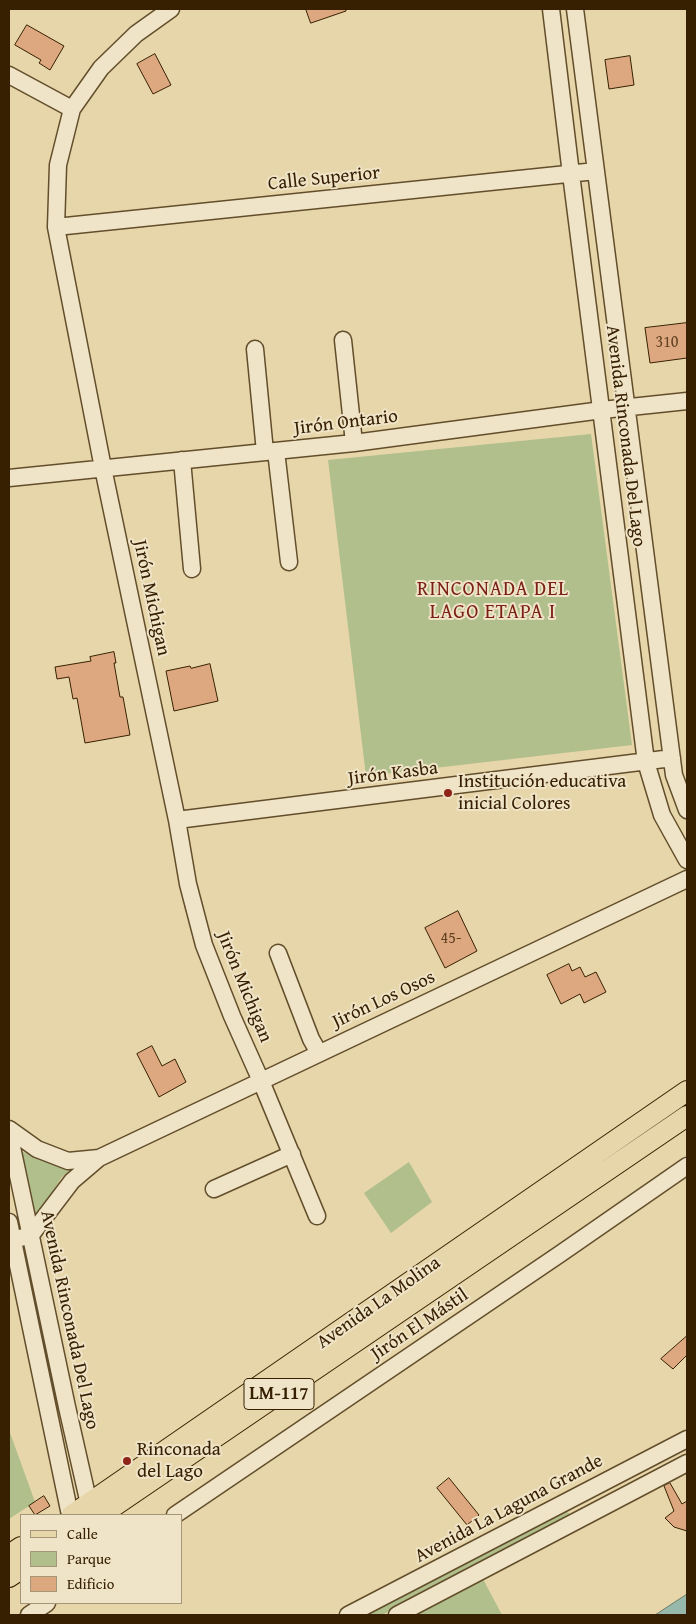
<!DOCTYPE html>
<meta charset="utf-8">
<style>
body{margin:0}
#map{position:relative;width:696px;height:1624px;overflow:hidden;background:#e6d6aa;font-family:"Gentium Book Plus",serif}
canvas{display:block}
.frame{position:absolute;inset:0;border:10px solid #372001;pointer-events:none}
.legend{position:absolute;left:20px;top:1514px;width:162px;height:90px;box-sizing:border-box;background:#efe4c8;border:1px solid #a59678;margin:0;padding:6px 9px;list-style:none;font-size:15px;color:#372001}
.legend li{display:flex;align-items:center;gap:10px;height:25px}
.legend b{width:25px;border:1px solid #a59678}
</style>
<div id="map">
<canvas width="696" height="1624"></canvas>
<div class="frame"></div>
<ul class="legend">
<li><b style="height:6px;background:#e6d6aa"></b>Calle</li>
<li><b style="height:14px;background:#b0bf8c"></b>Parque</li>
<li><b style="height:14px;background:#dda880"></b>Edificio</li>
</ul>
</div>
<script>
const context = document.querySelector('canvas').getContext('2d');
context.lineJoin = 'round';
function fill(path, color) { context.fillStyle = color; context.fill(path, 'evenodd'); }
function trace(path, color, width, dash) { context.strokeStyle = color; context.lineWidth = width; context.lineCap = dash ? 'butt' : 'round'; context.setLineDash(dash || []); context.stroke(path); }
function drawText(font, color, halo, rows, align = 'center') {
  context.font = font + ' "Gentium Book Plus",serif'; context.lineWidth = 4; context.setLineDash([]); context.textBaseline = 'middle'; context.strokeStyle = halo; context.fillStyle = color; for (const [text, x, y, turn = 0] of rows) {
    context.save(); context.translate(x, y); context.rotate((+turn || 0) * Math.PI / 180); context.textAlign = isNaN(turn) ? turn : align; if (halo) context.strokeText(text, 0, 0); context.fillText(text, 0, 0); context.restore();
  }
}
const green = new Path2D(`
 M591 434 632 745 366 776 328 460Z
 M18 1150 71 1169 61 1178 34 1223Z
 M409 1162 432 1202 391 1233 364 1193Z
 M9 1430 35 1502 9 1519Z
 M564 1511 569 1513 570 1516 568 1519 382 1615H361Z
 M483 1579 502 1615H412Z`);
const water = new Path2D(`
 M687 1593V1615H655L687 1594Z`);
const building = new Path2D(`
 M306 9H346V11L311 23Z
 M27 25 64 46 50 70 39 63 41 60 15 45Z
 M155 54 171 85 153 94 137 64Z
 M630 56 634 85 609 89 605 60Z
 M687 323V358L650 363 645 328Z
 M114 652 116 663H114L120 697H123L130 735 85 743 77 698 73 699 69 677 57 679 55 667 91 661 90 657Z
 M210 664 218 701 174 711 166 671 190 666 191 668Z
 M458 911 477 951 445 968 425 928Z
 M569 964 572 971 580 967 585 977 596 972 606 992 584 1003 580 994 561 1004 547 975Z
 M152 1046 162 1066 175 1059 186 1082 159 1097 137 1054Z
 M687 1336V1355L673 1369 661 1359Z
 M449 1478 479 1515 467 1525 437 1488Z
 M670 1483 682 1504 687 1501V1531L674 1527 665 1518 674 1511 664 1486Z
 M44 1496 50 1506 35 1515 29 1506Z`);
const minor = new Path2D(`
 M171 9 136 34 101 68 72 109 58 165 56 227 103 468 177 820 188 884 204 945 232 1016 261 1081 317 1216
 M551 9 571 174 646 762 662 815 687 860
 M575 9 674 775 687 810
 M9 75 72 109
 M56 227 596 171
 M343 340 354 443
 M255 349 265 452
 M276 451 289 562
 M182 460 192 569
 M9 478 354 443 602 410 687 401
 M177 820 672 758
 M278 953 311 1039 319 1053
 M9 1129 37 1149 68 1161 99 1158
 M9 1133 67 1407 91 1513
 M214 1189 292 1154
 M9 1222 70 1515
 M13 1240 31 1235 72 1181 99 1158 687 879
 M175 1515 560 1254 687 1166
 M29 1615 47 1603
 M348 1615 687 1439
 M397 1615 687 1463`);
const major = new Path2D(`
 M72 1515 687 1091
 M101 1515 687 1116
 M9 1555 21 1547
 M9 1577 21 1569`);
const markers = [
 [448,793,5,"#8f2418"],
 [127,1461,5,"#8f2418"]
];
const numberNames = [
 ["310",667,343],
 ["45-",451,939]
];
const shields = [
 [279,1394,70]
];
const shieldNames = [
 ["LM-117",279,1394]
];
const streetNames = [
 ["Calle Superior",324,179,-6],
 ["Jirón Ontario",346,423,-7],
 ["Avenida Rinconada Del Lago",625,436,83],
 ["Jirón Michigan",151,598,78],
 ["Jirón Kasba",393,774,-7],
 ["Jirón Michigan",244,987,68],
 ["Jirón Los Osos",384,1000,-25],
 ["Avenida La Molina",379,1303,-35],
 ["Avenida Rinconada Del Lago",69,1320,78],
 ["Jirón El Mástil",420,1325,-34],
 ["Avenida La Laguna Grande",509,1509,-28]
];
const poiNames = [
 ["Institución educativa",458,782],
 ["inicial Colores",458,804],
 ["Rinconada",137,1450],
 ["del Lago",137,1472]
];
const neighbourhoodNames = [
 ["RINCONADA DEL",493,590],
 ["LAGO ETAPA I",493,613]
];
fill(green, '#b0bf8c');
fill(water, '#96b9ab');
trace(water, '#707c67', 1);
fill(building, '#dda880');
trace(building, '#372001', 1);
trace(minor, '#634e2b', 19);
trace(major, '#372001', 22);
trace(minor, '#efe4c8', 16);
trace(major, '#e6d6aa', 20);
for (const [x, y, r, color] of markers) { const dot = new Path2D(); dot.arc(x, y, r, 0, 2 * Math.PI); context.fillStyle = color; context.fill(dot); trace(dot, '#efe4c8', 2); }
drawText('16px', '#604221', null, numberNames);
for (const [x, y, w] of shields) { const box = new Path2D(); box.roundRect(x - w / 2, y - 15.5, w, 31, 4); context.fillStyle = '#efe4c8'; context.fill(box); trace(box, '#372001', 1); }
drawText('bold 18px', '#372001', null, shieldNames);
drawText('19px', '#372001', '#efe4c8', streetNames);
drawText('19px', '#372001', '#efe4c8', poiNames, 'left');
context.letterSpacing = '1px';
drawText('20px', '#7a1f14', '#efe4c8', neighbourhoodNames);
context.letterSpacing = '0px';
</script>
